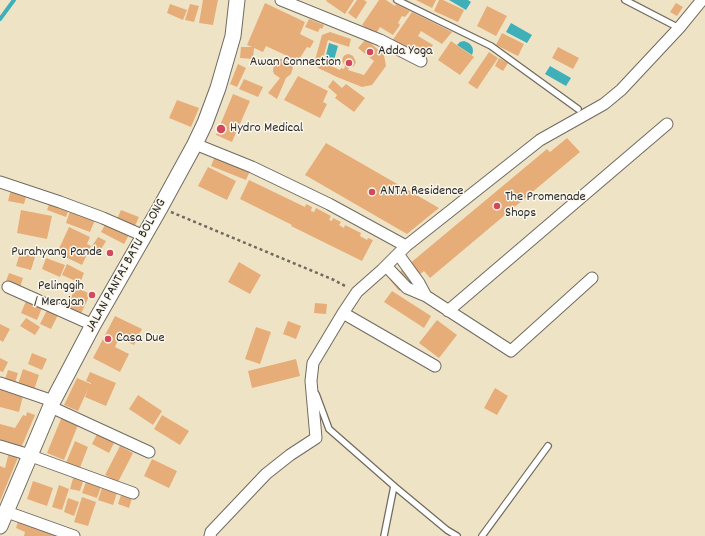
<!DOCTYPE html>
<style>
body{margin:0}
canvas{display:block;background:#efe3c5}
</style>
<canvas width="705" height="536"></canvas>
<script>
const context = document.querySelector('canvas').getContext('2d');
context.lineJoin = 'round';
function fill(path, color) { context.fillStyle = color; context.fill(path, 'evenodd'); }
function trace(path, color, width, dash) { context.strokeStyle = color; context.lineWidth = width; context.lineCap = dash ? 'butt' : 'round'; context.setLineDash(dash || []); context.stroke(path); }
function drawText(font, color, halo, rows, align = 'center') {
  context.font = font + ' Dekko,sans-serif'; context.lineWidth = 3; context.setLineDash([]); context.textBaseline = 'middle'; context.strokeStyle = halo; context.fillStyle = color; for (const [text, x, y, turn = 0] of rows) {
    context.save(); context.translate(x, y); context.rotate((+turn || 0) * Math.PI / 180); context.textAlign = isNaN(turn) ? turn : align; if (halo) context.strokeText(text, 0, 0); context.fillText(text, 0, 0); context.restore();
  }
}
const water = new Path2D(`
 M449 0H468L471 2 466 10Z
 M511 23 532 35 527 43 506 32Z
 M464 41C471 43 475 48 472 55L457 45 460 42Z
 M329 43 338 46 332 67 324 63Z
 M550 66 571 78 566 86 545 74Z`);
const stream = new Path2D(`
 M0 19 14 0`);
const building = new Path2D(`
 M203 0H218L213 25 199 23Z
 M327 0H354L345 14 326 1Z
 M357 0H364L367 2 356 19 348 13Z
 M379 0H386L395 6 396 4 410 11 405 17 402 16 398 23 400 25 393 35 380 27 376 34 362 25Z
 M416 0H436L432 8Z
 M439 0H443L464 10 458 22 434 11Z
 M265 3 305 22 300 34 314 41 310 48 307 47 298 61 266 46 263 52 254 48 253 59 240 58 241 47H252L247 45Z
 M676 3 683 7 677 16 670 12Z
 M170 4 187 10 183 20 167 13Z
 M190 4 199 6 194 22 185 20Z
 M487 6 507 16 496 36 477 26Z
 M412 12 452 32 442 44 421 31 418 36 433 45 424 59 392 41Z
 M309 19 324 25 322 29 320 28 318 32 305 27Z
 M330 32 351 39 349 47 328 40 322 62 340 70 341 68 344 69 345 66 342 61 343 57 345 55 349 54 353 56 356 62 354 66 349 68 348 70 364 75 374 61 358 48 366 39 384 55 386 66 372 85 362 87 337 77 318 68 315 60 322 35Z
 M502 33 524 44 518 56 496 45Z
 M451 41 474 57 460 75 438 60Z
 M558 47 579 58 573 69 552 58Z
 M489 52 498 58 477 89 468 83Z
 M499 58 508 63 503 71 495 66Z
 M278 59H285L288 60 290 62 293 67 291 74 286 78 277 99 268 93 280 78 274 74 273 71 274 64Z
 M238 64 246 68 237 87 230 84Z
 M298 76 328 91 323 102 327 104 320 118 284 100Z
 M244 79 263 87 258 97 239 89Z
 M333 80 342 88 346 84 365 98 354 112 335 98 337 95 328 87Z
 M233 94 250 101 232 142 216 135Z
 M177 100 199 108 191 127 169 118Z
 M567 138 580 152 430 278 424 271 399 291 390 280 547 149 550 152Z
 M326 143 439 208 407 234 305 175Z
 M215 156 250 171 246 180 211 166Z
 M208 167 236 181 227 200 198 186Z
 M249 180 305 207 306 204 312 207 311 211 314 212 316 208 331 216 329 220 332 221 333 218 341 222 339 225 344 228 345 225 361 233 360 236 367 240 368 238 373 240 362 261 291 226 292 225 240 199Z
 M11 189 27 193 24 204 8 201Z
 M50 202 69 209 66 217 47 210Z
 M21 210 52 216 47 239 17 233Z
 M121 210 139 217 135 226 117 219Z
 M70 211 95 220 90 232 66 223Z
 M107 221 130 233 124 244 101 232Z
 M69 227 90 237 87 244 91 246 82 265 57 253Z
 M98 237 106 241 100 251 92 246Z
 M20 253 35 257 31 270 16 266Z
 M46 258 65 265 60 277 42 269Z
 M239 262 261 275 250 294 228 282Z
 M67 264 84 273 80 283 62 275Z
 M9 273 23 278 20 287 6 281Z
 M76 287 90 294 80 316 65 309Z
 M392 291 431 316 424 328 384 302Z
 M26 301 42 308 37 320 21 313Z
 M315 303 327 304 326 314 314 313Z
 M48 308 59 313 51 329 40 324Z
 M115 316 142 329 134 345 119 338 115 347 129 354 120 372 93 358Z
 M26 318 40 327 35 335 20 326Z
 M437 320 457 335 439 358 419 343Z
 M288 321 301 326 296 339 283 334Z
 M0 324 10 329 3 342 0 340Z
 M256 327 271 332 260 364 245 359Z
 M32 353 47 359 42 370 28 364Z
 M0 358 8 362 3 372 0 371Z
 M296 359 300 376 252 388 248 371Z
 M23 369 39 375 34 390 18 384Z
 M8 370 18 373 14 386 4 382Z
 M90 372 116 383 106 406 85 397 88 389 78 411 64 405 77 378 91 384V383L86 381Z
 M495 388 508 396 497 415 484 408Z
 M0 389 23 396 19 412 0 407Z
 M138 395 162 411 153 425 129 409Z
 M27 412 35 415 21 448 0 442V424L15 428 23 415 26 416Z
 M63 414 80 420 64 460 47 453Z
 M162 415 189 431 180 445 154 429Z
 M97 434 114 443 109 453 92 444Z
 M75 441 88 447 79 470 65 465Z
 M120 446 133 453 118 482 105 475Z
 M9 452 19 455 0 501V466L5 468Z
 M152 459 177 471 169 488 144 476Z
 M74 475 84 478 80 491 70 489Z
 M87 479 102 484 97 498 82 493Z
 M33 481 53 488 47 506 27 499Z
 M59 485 69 489 62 510 52 507Z
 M103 485 118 490 113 505 98 500Z
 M122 492 133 495 129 508 118 504Z
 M82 497 96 502 88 526 74 522Z
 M68 498 79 502 74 516 64 512Z
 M18 521 57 536H24L25 532 16 528Z`);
const path = new Path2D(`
 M171 212 334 280 347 287`);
const lane = new Path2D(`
 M397 0 491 46 578 109
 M625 0 679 28
 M316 394 329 429 394 486 447 530 457 536
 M384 536 394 486
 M482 536 548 446`);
const street = new Path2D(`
 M281 0 380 40 421 61
 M195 144 252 167 329 204 406 246
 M0 182 60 202 103 218 144 236
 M398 254 419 283 426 296
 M386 266 407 288 426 296 511 351 592 278
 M8 287 93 325
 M448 311 667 124
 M343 313 435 366
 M0 383 53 401
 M51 407 149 452
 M0 446 23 453 133 493
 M7 512 74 536
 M210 536 211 532 266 474 290 455 316 438 311 381 313 363 343 313 357 292 383 269 406 246 540 140 604 104 621 90 679 28 702 0`);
const secondary = new Path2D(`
 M0 526 53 401 93 325 144 236 160 208 195 144 205 123 218 88 233 36 237 0`);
const markers = [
 [370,52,4,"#d1495b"],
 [349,63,4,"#d1495b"],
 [221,129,5,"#d1495b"],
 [372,192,4,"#d1495b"],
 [497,206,4,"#d1495b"],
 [110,253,4,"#d1495b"],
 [92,295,4,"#d1495b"],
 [108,339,4,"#d1495b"]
];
const poiNames = [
 ["Adda Yoga",378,52],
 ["Awan Connection",341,63,"right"],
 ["Hydro Medical",230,129],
 ["ANTA Residence",380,192],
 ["The Promenade",505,198],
 ["Shops",505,214],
 ["Purahyang Pande",102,253,"right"],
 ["Pelinggih",84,287,"right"],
 ["/ Merajan",84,303,"right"],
 ["Casa Due",116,339]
];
const streetNames = [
 ["JALAN PANTAI BATU BOLONG",127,266,-61]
];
fill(water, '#3fafba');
trace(stream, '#3fafba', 4);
fill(building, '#e7ad79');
trace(lane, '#706b61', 8);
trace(street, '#706b61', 13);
trace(secondary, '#706b61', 17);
trace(path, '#706b61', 2.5, [3, 3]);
trace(lane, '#fff', 5.5);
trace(street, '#fff', 11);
trace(secondary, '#fff', 15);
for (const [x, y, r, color] of markers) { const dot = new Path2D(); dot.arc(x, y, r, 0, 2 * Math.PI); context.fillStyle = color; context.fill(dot); trace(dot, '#fbf7ec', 1.5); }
drawText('14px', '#2b2b2b', '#fbf7ec', poiNames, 'left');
drawText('14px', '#2b2b2b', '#fbf7ec', streetNames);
</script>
